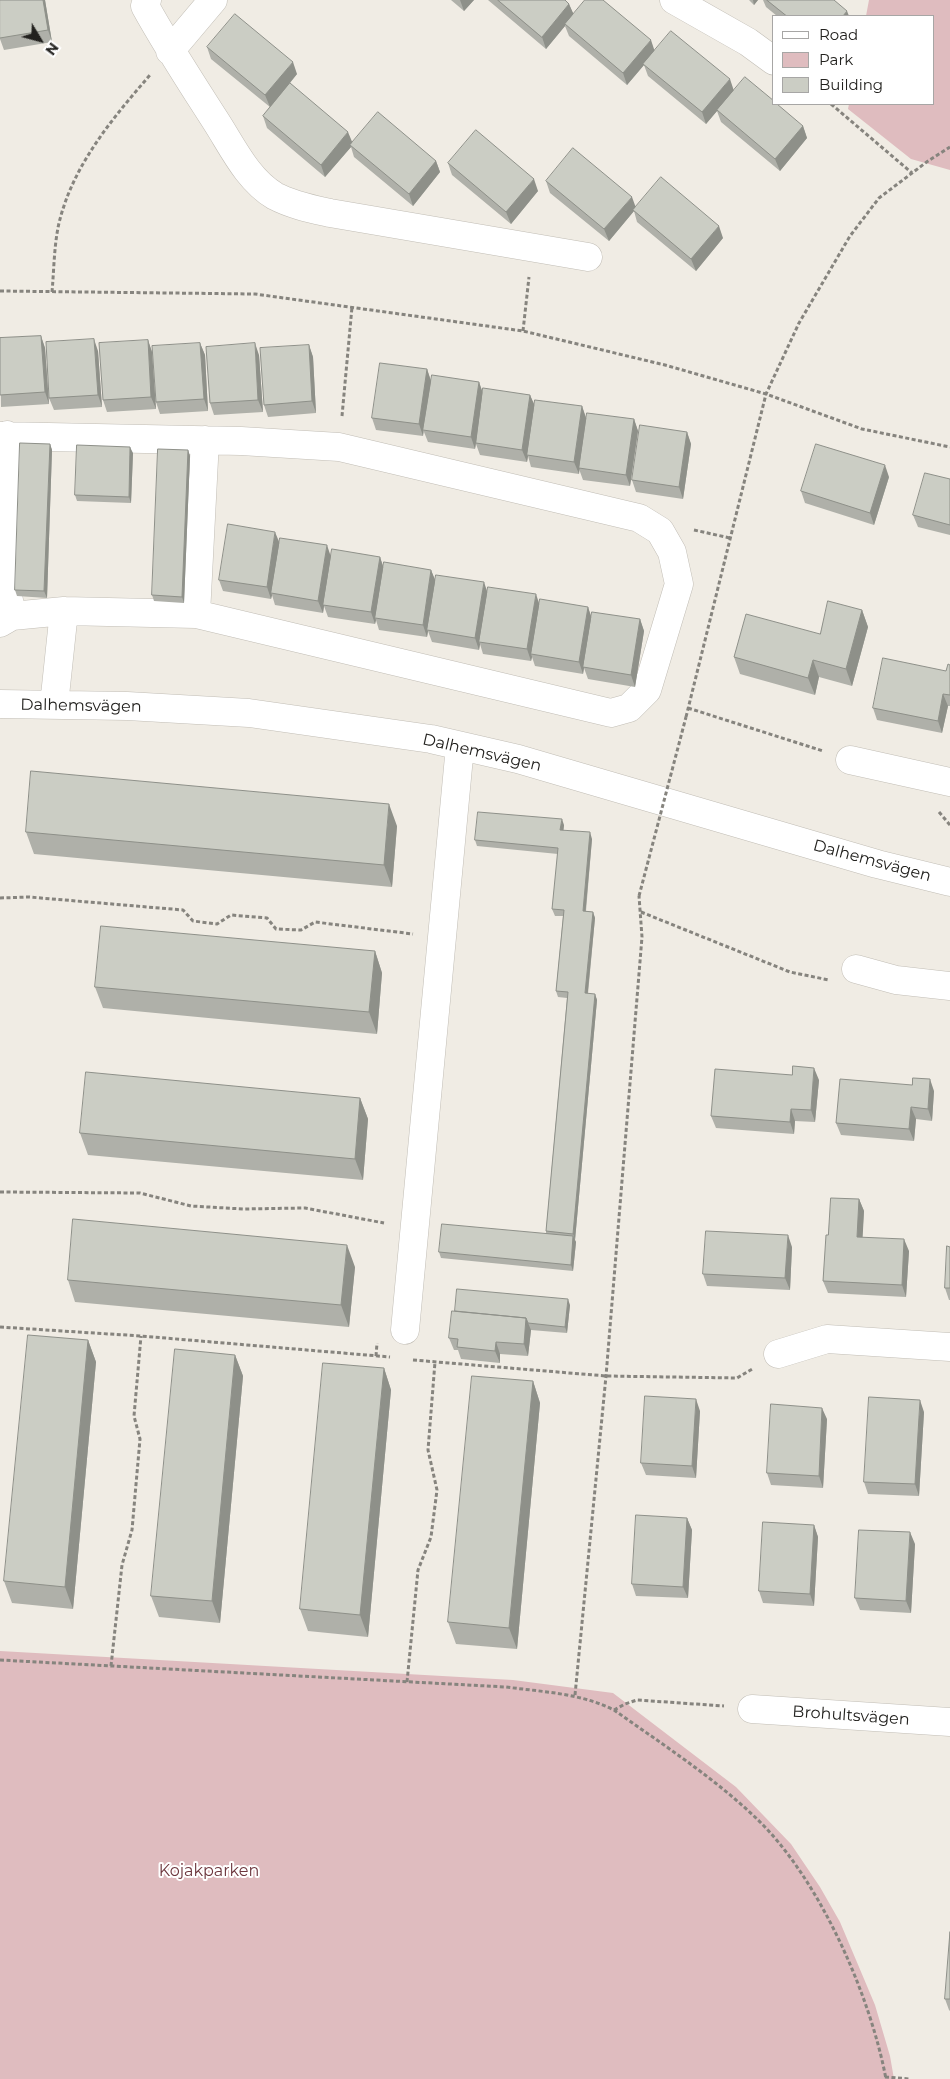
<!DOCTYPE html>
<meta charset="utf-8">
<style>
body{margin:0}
#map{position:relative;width:950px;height:2079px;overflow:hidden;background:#f0ece4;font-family:Montserrat,sans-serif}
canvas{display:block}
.legend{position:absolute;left:772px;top:15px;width:162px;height:90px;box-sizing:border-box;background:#fff;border:1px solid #a7a6a5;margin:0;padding:6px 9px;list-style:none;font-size:15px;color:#22211e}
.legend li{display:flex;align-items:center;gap:10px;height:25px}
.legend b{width:25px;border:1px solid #a7a6a5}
.north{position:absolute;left:15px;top:15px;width:50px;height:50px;-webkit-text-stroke:4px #fff;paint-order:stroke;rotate:127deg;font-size:14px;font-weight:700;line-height:20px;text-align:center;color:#22211e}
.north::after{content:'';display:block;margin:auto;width:18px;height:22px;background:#22211e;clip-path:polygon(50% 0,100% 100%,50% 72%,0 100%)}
</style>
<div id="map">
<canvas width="950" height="2079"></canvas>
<ul class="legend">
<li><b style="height:6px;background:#fff"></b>Road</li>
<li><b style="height:14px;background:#dfbcbf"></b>Park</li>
<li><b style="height:14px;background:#cbcdc4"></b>Building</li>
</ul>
<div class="north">N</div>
</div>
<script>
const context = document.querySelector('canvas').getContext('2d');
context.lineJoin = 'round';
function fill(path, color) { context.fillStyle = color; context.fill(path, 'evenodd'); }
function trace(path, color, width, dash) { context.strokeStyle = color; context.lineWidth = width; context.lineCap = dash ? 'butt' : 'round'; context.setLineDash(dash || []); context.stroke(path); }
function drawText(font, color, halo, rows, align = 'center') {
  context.font = font + ' Montserrat,sans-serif'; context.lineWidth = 4; context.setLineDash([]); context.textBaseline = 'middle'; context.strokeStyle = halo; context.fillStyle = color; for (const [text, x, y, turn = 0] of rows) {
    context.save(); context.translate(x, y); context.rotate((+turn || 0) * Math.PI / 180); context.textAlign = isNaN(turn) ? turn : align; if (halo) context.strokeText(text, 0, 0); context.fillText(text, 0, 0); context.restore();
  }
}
const green = new Path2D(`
 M869 0H950V170L911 159 848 109 849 104H934V16H866Z
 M0 1651 513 1680 613 1693 736 1787 791 1844 820 1887 840 1922 875 2005 890 2056 894 2079H0Z`);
const path = new Path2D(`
 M831 104 912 173
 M0 291 255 294 523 331 665 365 766 394 862 429 950 447
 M52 292C54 270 54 245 59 223 73 165 112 119 150 75
 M523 331 529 277
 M342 416 352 307
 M694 530 730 538
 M688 708 823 751
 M686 717 766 394 799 323 850 236 879 198 928 161 950 147
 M939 812 950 825
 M0 898 29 897 183 910 193 921 217 924 231 915 267 918 276 929 301 930 315 922 413 934
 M641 912 790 972 829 980
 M0 1192 140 1193 191 1206 243 1209 305 1208 384 1223
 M0 1327 141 1336 390 1357
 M376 1356 377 1343
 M413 1360 606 1376 737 1378 754 1368
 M0 1660 506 1687C543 1692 580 1693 614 1710 662 1744 713 1777 756 1818 819 1878 870 1994 886 2079
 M111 1666 122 1565 132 1530 140 1439 134 1416 141 1336
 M407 1682 418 1570 431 1537 437 1490 428 1450 435 1362
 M575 1695 606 1376 642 937 639 896
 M614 1710 625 1704 637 1700 724 1706
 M885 2077 910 2079`);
const minor = new Path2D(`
 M147 0 145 6C167 46 192 84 217 123 233 148 248 180 275 196 292 205 312 209 330 213L588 257
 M674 0 748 42 774 61
 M170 51 213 0
 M7 435 4 575 12 616
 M0 436 241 441 339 447 639 518 660 531 672 552 679 584 647 690 629 708 611 713 196 614 64 611 12 616 0 623
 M196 614 205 440
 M0 704 127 706 249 713 431 739 518 759 877 864 950 882
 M54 705 64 611
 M850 760 950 782
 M856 969 896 980 950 986
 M405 1330 460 746
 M778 1354 827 1339 950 1347
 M752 1709 950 1722`);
const pathBridge = new Path2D(`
 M639 896 686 717`);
const wall = new Path2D(`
 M0 0H45L52 42 4 50 0 39Z
 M451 0H474L464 11Z
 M488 0H565L569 4 573 14 654 50 803 126 807 138 780 171 721 122 717 111 706 124 648 76 644 65 627 85 569 36 565 26 546 49Z
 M749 0H758L754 5Z
 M763 0H834L849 16H777L766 7Z
 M207 47 297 74 290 83 352 142 436 161 440 172 413 206 354 157 351 147 325 177 267 128 263 116 270 107 211 59Z
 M448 163 538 191 511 224 452 175Z
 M546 181 636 207 723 238 696 271 637 222 634 211 609 241 550 193Z
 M41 336 45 348 49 404 1 407 0 338Z
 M148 340 152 352 156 409 107 412 103 400Z
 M200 343 205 355 208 411 160 414 156 402Z
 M309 345 313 357 316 413 268 417 264 405Z
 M98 351 102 407 54 410 49 398Z
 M259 355 263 412 214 415 210 403Z
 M427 369 431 381 479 382 483 393 530 395 534 406H582L586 418 634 419 638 431 630 486 583 480 579 469V474L531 467 528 456 527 462 480 455 476 444 475 449 428 442 424 432 423 436 376 430 372 418Z
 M687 432 691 444 683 499 636 492 632 480Z
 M50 444 52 450 47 598 17 596 15 590Z
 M188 450 190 456 184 603 154 601 152 595Z
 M133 453 131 503 77 501 75 495Z
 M889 477 874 525 805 503 801 491Z
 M950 479V535L918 527 913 515Z
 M279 543 331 556 380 557 383 567 431 570 435 581 487 592 539 604 588 607 591 617 640 619 644 631 635 687 588 679 584 668 583 674 535 666 532 657 531 661 483 654 480 644 479 650 432 642 428 631 427 637 379 630 376 620 375 624 328 617 324 606 323 613 275 605 272 595 271 599 223 591 219 580Z
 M862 610 868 627 852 686 819 677 815 695 740 674 734 657 820 634Z
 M950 665V706H948L942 733 877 720 873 708 946 671Z
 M564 825 563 830 592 839 586 911 593 912 595 918 588 994H595L597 1000 575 1240 576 1242 573 1271 441 1258 439 1252 546 1234V1231L567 998 558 997 556 991 563 916H555L552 909 558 854 477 846 475 840Z
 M397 826 392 887 34 854 26 832Z
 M375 951 382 973 377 1034 103 1008 95 987Z
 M819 1080 815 1122 795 1121 794 1134 716 1128 711 1116Z
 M934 1091 932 1121 916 1119 914 1141 841 1135 836 1123Z
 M360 1098 368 1119 363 1180 88 1155 80 1133Z
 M859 1199 864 1211 862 1238 909 1251 906 1297 828 1293 823 1281 828 1235Z
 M792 1247 790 1290 707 1286 703 1274Z
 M950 1247V1300H949L945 1288Z
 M355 1267 349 1327 75 1302 68 1280Z
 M570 1305 567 1333 531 1330 528 1356 500 1354V1363L461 1359 458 1350H454L449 1338Z
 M88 1340 96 1362 73 1609 12 1603 4 1581Z
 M235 1355 243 1376 220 1623 159 1617 151 1596Z
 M384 1368 391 1390 368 1637 308 1631 300 1609Z
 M533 1381 540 1403 517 1649 456 1644 448 1622Z
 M700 1411 696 1478 646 1475 641 1463Z
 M924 1412 919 1496 868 1494 864 1482Z
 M827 1419 823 1488 771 1485 767 1473Z
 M687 1518 692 1530 688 1598 636 1596 632 1584Z
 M814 1525 818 1537 814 1606 763 1603 759 1591Z
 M915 1544 911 1613 860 1610 855 1598Z
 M945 1999H950V2011L949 2010Z`);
const shadedWall = new Path2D(`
 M43 0H45L52 42 48 30Z
 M460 0H474L464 11Z
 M753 0H758L754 5Z
 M569 4 574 15 565 24V26L546 49 542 37Z
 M847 11 849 16H843Z
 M651 40 655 52 627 85 623 73Z
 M293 62 297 74 270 107 265 95Z
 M730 79 734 91 706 124 702 112Z
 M803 126 807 138 780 171 775 159Z
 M348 132 353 144 350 145 351 147 325 177 321 165Z
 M436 161 440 172 413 206 409 194Z
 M534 179 538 191 511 224 506 212Z
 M632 197 636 208 633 210 634 211 609 241 604 229Z
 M719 226 723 238 696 271 691 259Z
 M41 336 45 348 49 404 45 392Z
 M94 339 98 351 102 407 98 395Z
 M148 340 152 352 156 409 151 397Z
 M200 343 205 355 208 411 204 399Z
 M255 343 259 355 263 412 258 400Z
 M309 345 313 357 316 413 312 401Z
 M427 369 431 381 423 430V436L419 424Z
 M479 382 483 394 475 449 471 437Z
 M530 395 535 406 527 455 528 456 527 462 522 450Z
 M582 406 586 418 579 474 574 462Z
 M634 419 638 431 630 486 626 475Z
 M687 432 691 444 683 499 679 487Z
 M50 444 52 450 47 598 44 591Z
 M130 447 133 453 131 503 129 497Z
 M188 450 190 456 184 603 182 597Z
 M885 465 889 477 874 525 870 513Z
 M275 532 280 544 271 593 272 595 271 599 267 587Z
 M327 545 331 557 323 613 318 601Z
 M380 557 384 569 375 618 376 620 375 624 371 612Z
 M431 570 436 582 427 630 428 631 427 637 423 625Z
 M484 582 488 594 479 642 480 644 479 650 475 638Z
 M536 594 540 606 531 654 532 657 531 661 527 649Z
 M588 607 592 619 583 674 579 662Z
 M862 610 868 627 852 686 846 669Z
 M640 619 644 631 635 687 631 675Z
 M813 660 819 677 815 695 808 678Z
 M943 694 948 706 942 733 938 721Z
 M389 804 397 826 392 887 384 865Z
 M562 819 564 825 563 836 560 830Z
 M590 832 592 839 585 917 583 911Z
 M593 912 595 918 587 1000 585 993Z
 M375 951 382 973 377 1034 369 1012Z
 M595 994 597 1000 575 1240 573 1234Z
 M814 1068 819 1080 815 1122 811 1110Z
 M930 1079 934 1091 932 1121 928 1109Z
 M360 1098 368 1119 363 1180 355 1159Z
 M911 1107 916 1119 914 1141 909 1129Z
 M791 1109 795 1121 794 1134 790 1122Z
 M859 1199 864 1211 862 1249 857 1237Z
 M788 1235 792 1247 790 1290 785 1278Z
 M573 1236 576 1242 573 1271 571 1265Z
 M904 1239 909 1251 906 1297 902 1285Z
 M347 1245 355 1267 349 1327 341 1305Z
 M568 1299 570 1305 567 1333 565 1327Z
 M526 1318 531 1330 528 1356 524 1344Z
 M88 1340 96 1362 73 1609 65 1587Z
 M496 1342 500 1354V1363L495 1351Z
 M235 1355 243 1376 220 1623 212 1601Z
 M384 1368 391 1390 368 1637 360 1615Z
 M533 1381 540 1403 517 1649 509 1628Z
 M696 1399 700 1411 696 1478 692 1466Z
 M920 1400 924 1412 919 1496 915 1484Z
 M822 1408 827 1419 823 1488 819 1476Z
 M687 1518 692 1530 688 1598 683 1587Z
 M814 1525 818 1537 814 1606 810 1594Z
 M910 1532 915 1544 911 1613 906 1601Z`);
const building = new Path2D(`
 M0 0H43L48 30 0 38Z
 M498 0H565L569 4 542 37Z
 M585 0H603L651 40 623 73 565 24Z
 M767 0H834L847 11 843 16H787Z
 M235 14 293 62 265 95 207 47Z
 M671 31 730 79 702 112 643 64Z
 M745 77 774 101V104H777L803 126 775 159 717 110Z
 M290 83 348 132 321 165 263 116Z
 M378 112 436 161 409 194 350 145Z
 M476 130 534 179 506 212 448 163Z
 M573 148 632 197 604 229 546 181Z
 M661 177 719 226 691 259 633 210Z
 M41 336 45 392 0 395V338Z
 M94 339 98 395 49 398 46 342Z
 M148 340 151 397 103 400 99 343Z
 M200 343 204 399 156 402 152 346Z
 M255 343 258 400 210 403 206 347Z
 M309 345 312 401 264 405 260 348Z
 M380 363 427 369 419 424 372 418Z
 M432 375 479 382 471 437 423 430Z
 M483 388 530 395 522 450 476 443Z
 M535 400 582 406 574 462 527 455Z
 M587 413 634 419 626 475 579 468Z
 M640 425 687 432 679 487 632 480Z
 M20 443 50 444 44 591 15 590Z
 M816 444 885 465 870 513 801 491Z
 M77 445 130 447 129 497 75 495Z
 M158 449 188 450 182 597 152 595Z
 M925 473 950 479V525L913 515Z
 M228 524 275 532 267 587 219 580Z
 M280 538 327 545 318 601 271 593Z
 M332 549 380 557 371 612 323 605Z
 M384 562 431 570 423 625 375 618Z
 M436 575 484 582 475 638 427 630Z
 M488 587 536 594 527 649 479 642Z
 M540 599 588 607 579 662 531 654Z
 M828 601 862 610 846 669 813 660 808 678 734 657 746 614 820 634Z
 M592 612 640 619 631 675 583 667Z
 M883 658 946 671 948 664 950 665V695L943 694 938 721 873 708Z
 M31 771 389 804 384 865 26 832Z
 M478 812 562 819 560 830 590 832 583 911 593 912 585 993 595 994 573 1234 546 1231 568 992 556 991 564 910 552 909 558 848 475 840Z
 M101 926 375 951 369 1012 95 987Z
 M793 1066 814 1068 811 1110 791 1109 790 1122 711 1116 715 1069 792 1075Z
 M86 1072 360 1098 355 1159 80 1133Z
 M913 1078 930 1079 928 1109 911 1107 909 1129 836 1123 840 1079 912 1085Z
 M831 1198 859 1199 857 1237 904 1239 902 1285 823 1281 826 1235H828Z
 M73 1219 347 1245 341 1305 68 1280Z
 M442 1224 573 1236 571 1265 439 1252Z
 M706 1231 788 1235 785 1278 703 1274Z
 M947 1246 950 1247V1288H945Z
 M457 1289 568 1299 565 1327 528 1323 526 1318 455 1311Z
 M452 1311 526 1318 524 1344 496 1342 495 1351 457 1347 458 1339 449 1338Z
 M28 1335 88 1340 65 1587 4 1581Z
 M175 1349 235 1355 212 1601 151 1596Z
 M323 1363 384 1368 360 1615 300 1609Z
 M472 1376 533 1381 509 1628 448 1622Z
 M645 1396 696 1399 692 1466 641 1463Z
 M869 1397 920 1400 915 1484 864 1482Z
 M771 1404 822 1408 819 1476 767 1473Z
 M636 1515 687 1518 683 1587 632 1584Z
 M763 1522 814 1525 810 1594 759 1591Z
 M859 1530 910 1532 906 1601 855 1598Z
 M950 1932V1999H945Z`);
const streetNames = [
 ["Dalhemsvägen",81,706,1],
 ["Dalhemsvägen",482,753,13],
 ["Dalhemsvägen",872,861,15],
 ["Brohultsvägen",851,1716,4]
];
const parkNames = [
 ["Kojakparken",209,1871]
];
fill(green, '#dfbcbf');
trace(minor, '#c1bdb5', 29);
trace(path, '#86847e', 3, [4, 2.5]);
trace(minor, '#fff', 28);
trace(pathBridge, '#86847e', 3, [4, 2.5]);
fill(wall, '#afb0a9');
fill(shadedWall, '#8e9089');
fill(building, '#cbcdc4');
trace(building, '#8e9089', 1);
drawText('16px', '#22211e', '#fff', streetNames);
drawText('16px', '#6d373e', '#fff', parkNames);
</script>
